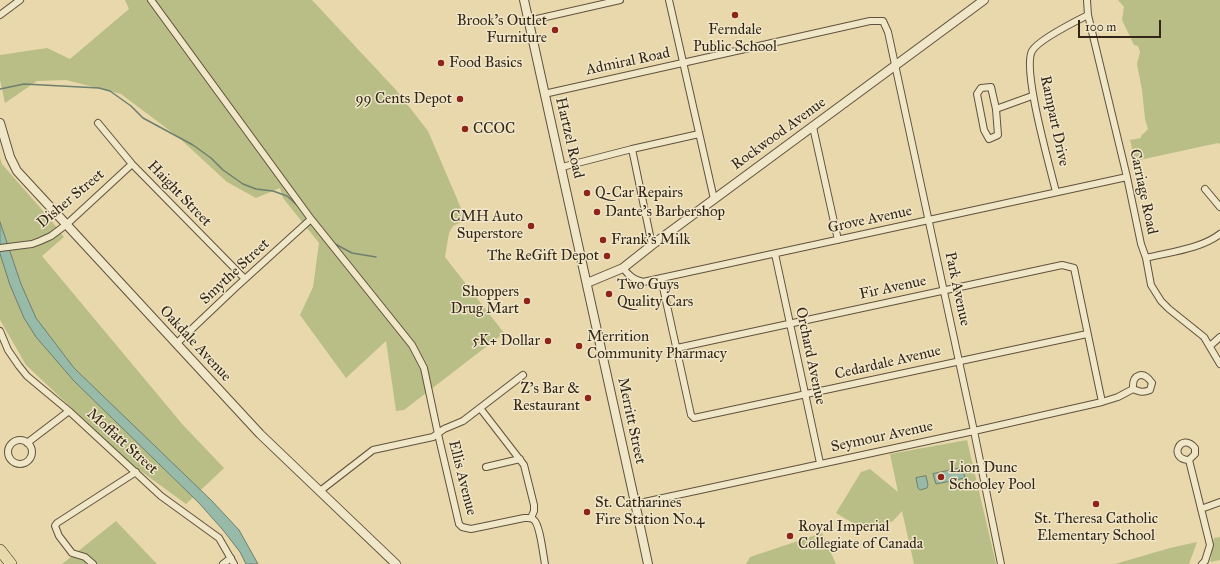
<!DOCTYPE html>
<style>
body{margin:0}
#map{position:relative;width:1220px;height:564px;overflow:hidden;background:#e8d8ab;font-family:"IM FELL Great Primer",serif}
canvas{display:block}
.scale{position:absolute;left:1078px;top:20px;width:83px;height:18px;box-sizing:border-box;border:2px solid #332619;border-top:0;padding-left:5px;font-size:12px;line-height:14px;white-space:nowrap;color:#332619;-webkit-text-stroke:3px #f0e6c8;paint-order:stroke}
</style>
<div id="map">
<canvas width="1220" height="564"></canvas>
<div class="scale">100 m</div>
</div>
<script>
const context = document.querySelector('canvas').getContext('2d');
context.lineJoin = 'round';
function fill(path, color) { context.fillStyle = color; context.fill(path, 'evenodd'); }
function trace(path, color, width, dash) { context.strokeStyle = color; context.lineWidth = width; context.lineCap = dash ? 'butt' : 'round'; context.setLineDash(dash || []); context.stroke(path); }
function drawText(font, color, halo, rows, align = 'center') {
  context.font = font + ' "IM FELL Great Primer",serif'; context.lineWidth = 3; context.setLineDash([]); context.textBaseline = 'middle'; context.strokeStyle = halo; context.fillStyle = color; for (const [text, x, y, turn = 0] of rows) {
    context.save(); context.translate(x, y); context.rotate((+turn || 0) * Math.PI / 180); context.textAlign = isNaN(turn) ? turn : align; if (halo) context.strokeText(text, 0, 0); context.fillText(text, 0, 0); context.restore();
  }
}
const green = new Path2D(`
 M125 0H312L396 90 428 131 466 220 453 226 449 233 445 257 504 333 404 410 396 411 386 341 346 378 300 315 313 287 319 243 283 198 280 188 256 198 227 182 177 136 121 94 66 80 37 81 5 103 0 80V55L47 48 70 59 129 9Z
 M1118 0H1220V144L1218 143 1135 161 1130 140 1141 138V136L1148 129 1145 119 1142 90 1137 64 1140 52 1138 46 1134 45 1122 20 1124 7Z
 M0 158 2 164 50 219 64 237 42 256 183 425 224 468 186 504 131 464 26 365 0 320Z
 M967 440 996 564H914L902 511 893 521 886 524 866 527 851 522 836 513 861 472 870 469 898 492 890 454Z
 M116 521 157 564H62Z
 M822 533 836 564H746L750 557Z
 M1220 537V560L1210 562 1214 538Z
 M1197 542 1189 564H1115L1170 548Z`);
const water = new Path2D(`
 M0 222 21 284 36 318 74 368 212 501 239 530 258 564H246L240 552 223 530 199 503 74 381 36 337 24 318 10 285 0 254Z
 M962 468 965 478 936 484 933 474Z
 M926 476 928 485 927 488 920 490 918 488 916 478Z`);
const stream = new Path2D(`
 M0 89 24 84 99 88 110 91 131 106 143 118 193 145 211 158 223 170 243 184 256 189 273 191 287 196 298 206
 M335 244 352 253 376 257`);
const minor = new Path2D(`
 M151 0 311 219 412 345 424 368 438 434 459 524 462 527 471 529 524 518C528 518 531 517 534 520 540 525 543 554 545 564
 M669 0 714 199
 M1087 0 1088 15 1127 177 1141 244 1146 258 1151 285 1161 301 1169 309 1204 337 1220 364
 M0 15 20 0
 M528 21 620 0
 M991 87 996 109 998 135 989 139 984 130 977 94 981 88Z
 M544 94 870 21H883L888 32 974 431 1001 564
 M996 109 1032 96
 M98 123 132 164 245 279
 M813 127 838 240
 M632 149 652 245
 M562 167 632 149 699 134
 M1205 189 1220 207
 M1056 192C1050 167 1022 70 1032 51 1038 40 1076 21 1088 15
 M0 248 32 244 40 241 51 236 67 224 132 164
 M775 254 820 463
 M1146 258C1169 252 1201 249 1220 234
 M623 268C629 276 634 280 643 282L1127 177
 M661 278 691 415 694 418 1087 334
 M0 331 8 350 19 366 27 376 69 411 161 496 219 538 234 564
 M176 344 235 288 311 219
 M1210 346 1220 337
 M677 348 1062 265 1074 268 1102 402
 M480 408 524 465 534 505V511L531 518
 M8 452a12 12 0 1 1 24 0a12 12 0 1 1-24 0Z
 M27 443 69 411
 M1189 460C1167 459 1181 431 1195 448V454L1189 460 1210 545 1205 561 1202 564
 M486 467 520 459
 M320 491 373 450 433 437 444 429 463 421 523 375
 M635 504 974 431 1102 402 1118 397 1133 389C1132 374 1143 370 1152 383L1150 390C1143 393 1140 392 1133 389
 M1201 509 1220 502
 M93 564 85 557 72 553 59 536 55 526 57 523 136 472
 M223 564 231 558`);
const tertiary = new Path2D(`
 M524 0 634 498 648 564
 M0 123 10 157 17 171 260 434 396 564
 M587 283 623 268 652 245 984 0`);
const motorway = new Path2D(`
 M0 550 11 564`);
const markers = [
 [735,15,4,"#8f2418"],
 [555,30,4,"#8f2418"],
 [441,63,4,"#8f2418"],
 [460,99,4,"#8f2418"],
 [465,129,4,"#8f2418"],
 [587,193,4,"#8f2418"],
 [597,212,4,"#8f2418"],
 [531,226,4,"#8f2418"],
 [603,240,4,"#8f2418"],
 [607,256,4,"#8f2418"],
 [609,294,4,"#8f2418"],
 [527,301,4,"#8f2418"],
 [548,341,4,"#8f2418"],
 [579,346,4,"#8f2418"],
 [588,398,4,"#8f2418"],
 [941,477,4,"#8f2418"],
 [1096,504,4,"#8f2418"],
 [587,512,4,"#8f2418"],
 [790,536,4,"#8f2418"]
];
const poiNames = [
 ["Brook's Outlet",547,21,"right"],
 ["Furniture",547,38,"right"],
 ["Ferndale",735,30,"center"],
 ["Public School",735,47,"center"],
 ["Food Basics",449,63],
 ["99 Cents Depot",452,99,"right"],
 ["CCOC",473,129],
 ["Q-Car Repairs",595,193],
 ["Dante's Barbershop",605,212],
 ["CMH Auto",523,217,"right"],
 ["Superstore",523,234,"right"],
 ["Frank's Milk",611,240],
 ["The ReGift Depot",599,256,"right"],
 ["Two Guys",617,285],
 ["Quality Cars",617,302],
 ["Shoppers",519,292,"right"],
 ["Drug Mart",519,309,"right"],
 ["Merrition",587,337],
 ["Community Pharmacy",587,354],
 ["5K+ Dollar",540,341,"right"],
 ["Z's Bar &",580,389,"right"],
 ["Restaurant",580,406,"right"],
 ["Lion Dunc",949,468],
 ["Schooley Pool",949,485],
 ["St. Catharines",595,503],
 ["Fire Station No.4",595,520],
 ["St. Theresa Catholic",1096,519,"center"],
 ["Elementary School",1096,536,"center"],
 ["Royal Imperial",798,527],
 ["Collegiate of Canada",798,544]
];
const streetNames = [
 ["Admiral Road",628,62,-12],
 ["Rampart Drive",1054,121,78],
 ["Rockwood Avenue",779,134,-36],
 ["Hartzel Road",569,138,77],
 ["Carriage Road",1143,192,78],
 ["Haight Street",179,194,46],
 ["Disher Street",71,199,-40],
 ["Grove Avenue",870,220,-12],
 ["Smythe Street",235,272,-43],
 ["Fir Avenue",893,288,-12],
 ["Park Avenue",957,289,78],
 ["Oakdale Avenue",195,344,47],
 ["Orchard Avenue",810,356,78],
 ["Cedardale Avenue",888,363,-13],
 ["Merritt Street",631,421,78],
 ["Seymour Avenue",882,437,-12],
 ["Moffatt Street",122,442,42],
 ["Ellis Avenue",462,478,76]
];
fill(green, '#b9be86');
fill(water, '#97baa9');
trace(water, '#6f7f6f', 1);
trace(stream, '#6f7f6f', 1.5);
trace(minor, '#60523e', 8);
trace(tertiary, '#60523e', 10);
trace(motorway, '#332619', 12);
trace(minor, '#f0e6c8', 6);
trace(tertiary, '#f0e6c8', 8);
trace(motorway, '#e8d8ab', 11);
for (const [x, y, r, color] of markers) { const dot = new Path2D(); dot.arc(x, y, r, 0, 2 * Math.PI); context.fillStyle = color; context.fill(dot); trace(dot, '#f0e6c8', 1.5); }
drawText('15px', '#332619', '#f0e6c8', poiNames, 'left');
drawText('15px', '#332619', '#f0e6c8', streetNames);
</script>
